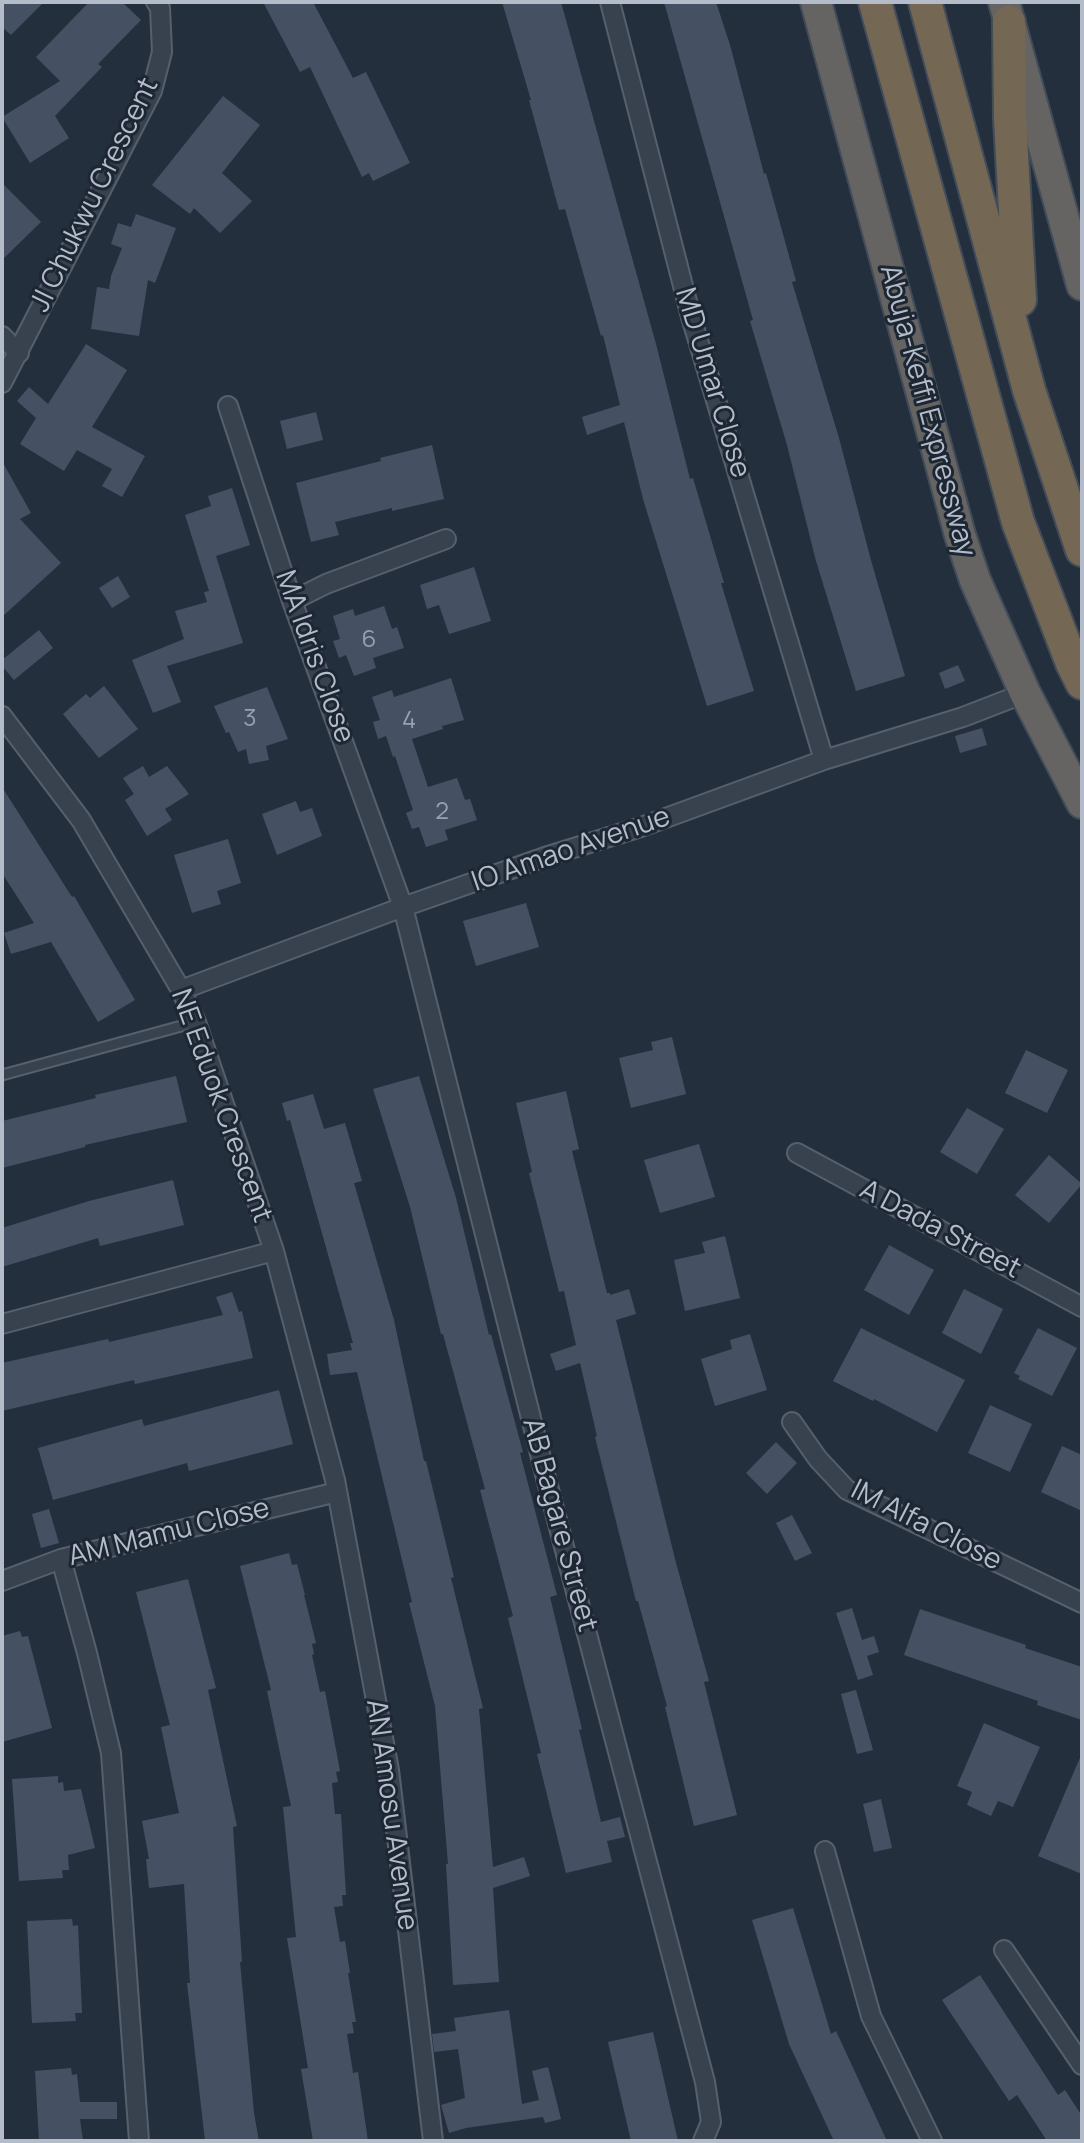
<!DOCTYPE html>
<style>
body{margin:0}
#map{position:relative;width:1084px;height:2143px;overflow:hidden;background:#242f3e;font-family:Manrope,sans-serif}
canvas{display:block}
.frame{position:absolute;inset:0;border:4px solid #b4bcc9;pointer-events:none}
</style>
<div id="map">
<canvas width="1084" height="2143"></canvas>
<div class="frame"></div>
</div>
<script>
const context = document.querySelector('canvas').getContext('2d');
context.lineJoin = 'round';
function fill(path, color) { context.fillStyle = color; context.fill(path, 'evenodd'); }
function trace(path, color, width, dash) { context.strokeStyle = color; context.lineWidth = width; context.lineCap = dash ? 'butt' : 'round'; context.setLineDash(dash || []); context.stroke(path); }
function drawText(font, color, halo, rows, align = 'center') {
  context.font = font + ' Manrope,sans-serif'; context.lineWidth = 6; context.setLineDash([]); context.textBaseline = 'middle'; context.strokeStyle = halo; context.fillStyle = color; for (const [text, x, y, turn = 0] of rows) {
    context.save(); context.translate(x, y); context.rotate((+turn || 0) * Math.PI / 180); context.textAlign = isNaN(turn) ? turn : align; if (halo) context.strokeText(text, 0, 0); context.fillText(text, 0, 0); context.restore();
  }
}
const building = new Path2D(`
 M2 2H44L11 35 2 27Z
 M89 2H122L141 20 98 64 102 67 55 116 69 138 30 163 2 117 60 81 36 57Z
 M263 2H313L353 78 366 72 410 163 373 181 369 173 362 177 310 67 300 72Z
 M502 2H561L656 344 690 479 693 478 724 583H721L754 691 707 706 643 499 624 422 587 435 582 417 620 405 603 335 601 336 565 209 559 210 529 100H531Z
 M664 2H716L730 45 764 174 766 173 796 281 792 282 839 438 872 564 905 676 856 691 816 561 787 445 750 321 753 320Z
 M223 96 260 125 222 173 252 201 220 233 194 208 190 214 152 185Z
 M2 183 41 222 2 260Z
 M136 214 176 228 155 283 148 280 139 336 91 329 97 287 109 289 111 276 122 248 111 244 118 223 131 227Z
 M86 344 127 370 92 427 145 456 122 497 102 486 112 469 77 450 64 471 20 444 36 418 17 401 29 387 48 404Z
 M316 412 323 440 287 449 280 421Z
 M432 445 444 499 392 511V508L335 522 339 535 311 542 296 483 381 461 380 458Z
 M2 461 31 513 20 519 61 563 2 617Z
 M232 488 250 545 216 556 243 643 167 666 181 702 153 713 132 660 184 639 175 611 207 602 204 592 209 591 185 515 211 506 208 496Z
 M474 567 491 621 449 634 439 605 427 609 420 585Z
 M118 576 130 597 112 608 99 588Z
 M384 606 392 629 397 627 404 648 373 658 376 668 354 676 346 655 339 658 333 641 340 639 333 616 353 609 355 616Z
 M39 630 53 648 14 680 2 666V660Z
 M958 665 965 681 945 689 939 673Z
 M451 678 464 720 442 726 443 729 412 739 428 787 457 778 465 800 470 799 477 820 445 830 448 840 426 847 419 827 412 829 406 813 413 810 395 756 393 757 386 736 378 739 373 722 380 720 372 697 392 690 394 697Z
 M104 686 138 729 99 758 63 714 86 694 90 698Z
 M267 687 288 739 266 746 269 760 249 764 246 749 238 752 229 732 226 733 214 706Z
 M982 728 987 745 960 753 955 736Z
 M143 766 149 777 167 766 189 794 165 809 172 820 147 836 125 800 134 794 123 778Z
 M2 787 72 897 74 896 135 1000 98 1022 51 942 11 954 4 933 34 923 2 873Z
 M296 801 300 812 312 808 322 836 277 855 262 814Z
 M228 839 241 883 217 891 221 904 192 913 174 855Z
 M526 903 539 947 476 966 463 921Z
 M672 1037 686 1094 631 1108 619 1058 653 1050 651 1042Z
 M1026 1050 1068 1070 1047 1113 1005 1093Z
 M176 1076 187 1122 85 1145V1147L2 1168V1121L96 1098 95 1095Z
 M419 1076 456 1198 489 1335 491 1334 523 1452 520 1453 557 1595 550 1597 582 1729 579 1730 601 1822 620 1817 625 1837 607 1841 612 1862 566 1873 537 1754 541 1753 508 1618 513 1616 480 1490 485 1489 443 1334H441L410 1207 373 1089Z
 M566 1091 579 1149 572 1151 607 1293H610V1295L629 1289 636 1314 616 1320 676 1563 709 1681 704 1682 737 1815 694 1826 665 1707 667 1706 638 1601H636L595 1437 597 1436 580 1363 556 1371 550 1354 576 1345 564 1291 559 1292 529 1173 532 1172 516 1103Z
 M313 1094 324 1129 345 1123 362 1181 354 1183 394 1320 424 1461H426L454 1577 451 1578 483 1708 479 1709 493 1867 524 1857 530 1876 493 1888 499 1982 453 1985 446 1864H448L435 1706 409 1603 412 1602 357 1372 330 1375 327 1354 352 1350 350 1343H353L290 1120 287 1121 282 1103Z
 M967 1108 1004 1129 977 1174 940 1152Z
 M699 1144 715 1197 660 1213 644 1160Z
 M1049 1155 1082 1184 1049 1223 1015 1195Z
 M173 1180 184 1225 100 1246 98 1238 2 1267V1228L89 1201Z
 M725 1236 740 1298 685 1311 674 1260 705 1253 702 1242Z
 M889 1245 934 1270 909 1315 864 1290Z
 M964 1289 1003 1309 981 1354 942 1333Z
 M232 1292 239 1312 242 1311 253 1358 135 1384 134 1380 2 1411V1363L108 1339 109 1342 223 1315 216 1297Z
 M861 1328 965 1380 937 1432 874 1399 873 1401 833 1381Z
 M1038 1328 1077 1348 1052 1396 1018 1379 1020 1376 1014 1373Z
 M750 1334 767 1390 715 1406 701 1359 732 1349 730 1340Z
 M279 1390 293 1444 189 1471 187 1463 53 1500 38 1448 142 1419 144 1426Z
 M990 1405 1032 1424 1010 1472 968 1453Z
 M776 1442 797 1463 767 1494 746 1473Z
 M1062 1446 1082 1455V1511L1041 1492Z
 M49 1509 59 1543 41 1548 32 1514Z
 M792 1515 812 1553 795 1561 776 1523Z
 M289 1553 292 1565 297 1564 305 1595H304L316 1643 312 1644 314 1654 312 1655 320 1692 325 1691 340 1771 336 1772 338 1782 332 1783 335 1814H341L346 1895H342L343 1906 334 1907 340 1942 345 1941 350 1973H348L356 2022H352L354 2033 347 2034 353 2073 358 2072 368 2141H313L301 2069 308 2068 287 1938 296 1937 283 1807 291 1806 267 1691 271 1690 240 1566Z
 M188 1579 216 1688 208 1690 237 1826 233 1827 242 1962H240L254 2113 259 2141H205L187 1983H190L184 1884 149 1888 146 1859H149L142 1821 179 1813 161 1727 170 1725 136 1592Z
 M852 1608 862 1640 874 1636 879 1652 867 1656 873 1675 858 1680 836 1613Z
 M920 1609 1026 1645 1025 1648 1082 1667V1720L1037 1705 1038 1701 904 1655Z
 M20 1631 22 1637 28 1636 52 1728 2 1742V1636Z
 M856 1690 873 1750 857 1754 841 1694Z
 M984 1723 1040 1747 1013 1807 998 1801 991 1816 967 1805 972 1792 957 1786Z
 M1082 1753V1874L1038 1856Z
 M58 1776V1783L63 1782 64 1791 81 1789 95 1848 68 1855 69 1870H62L63 1878 19 1881 12 1779Z
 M881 1799 892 1848 874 1852 863 1804Z
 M793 1908 831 2034 836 2031 887 2141H834L789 2044 752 1920Z
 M72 1919 73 1926 78 1925 82 2013H75L76 2021 32 2023 27 1921Z
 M980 1975 1058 2095 1065 2090 1082 2116V2141H1047L1017 2095 1009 2101 942 2000Z
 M509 2010 522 2104 539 2100 532 2071 548 2067 561 2119 545 2123 543 2117 466 2128 449 2133 441 2105 465 2098 458 2049 434 2052 432 2034 456 2031 454 2018Z
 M653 2032 678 2141H631L608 2042Z
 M71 2068 72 2075 77 2074 80 2102H117V2119H80L83 2141H39L35 2071Z`);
const service = new Path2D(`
 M2 1075 196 1022`);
const minor = new Path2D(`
 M610 2 691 317 824 760
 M2 336 19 353
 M2 383 152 91 162 52 160 8 156 2
 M228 406 292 601 403 907 547 1482 705 2082 711 2122 703 2141
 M292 601 326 584 446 539
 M2 716 81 820 181 990 196 1022 274 1251 335 1480 389 1770 433 2141
 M181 990 403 907 548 856 641 827 824 760 963 717 1025 693
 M797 1153 1082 1307
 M2 1324 274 1251
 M792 1422 818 1459 847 1490 1082 1603
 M61 1559 87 1653 111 1753 139 2141
 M2 1581 61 1559 337 1492
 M825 1851 871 2016 932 2141
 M1004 1950 1082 2065`);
const trunk = new Path2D(`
 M816 2 960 535 975 580 1025 693 1082 803
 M1004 2 1082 285`);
const motorway = new Path2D(`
 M875 2 1018 522 1072 663 1082 683
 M925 2 1029 390 1082 550
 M1009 22 1010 119 1020 300`);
const numberNames = [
 ["6",369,640],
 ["3",250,719],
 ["4",409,721],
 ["2",442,812]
];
const streetNames = [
 ["JI Chukwu Crescent",95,195,-64],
 ["MD Umar Close",712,383,73],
 ["Abuja-Keffi Expressway",927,411,75],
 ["MA Idris Close",314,657,70],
 ["IO Amao Avenue",571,850,-19],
 ["NE Eduok Crescent",221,1106,70],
 ["A Dada Street",940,1230,28],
 ["AB Bagare Street",559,1525,75],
 ["IM Alfa Close",926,1526,27],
 ["AM Mamu Close",169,1533,-14],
 ["AN Amosu Avenue",391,1815,82]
];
fill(building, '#455162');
trace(service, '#565f6c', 13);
trace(minor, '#565f6c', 22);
trace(trunk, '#434c59', 34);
trace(motorway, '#434c59', 36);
trace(service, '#38414e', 9);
trace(minor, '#38414e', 18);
trace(trunk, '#656462', 30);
trace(motorway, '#746855', 32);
drawText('24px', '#98a1af', null, numberNames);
drawText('28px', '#b4bcc9', '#1d2633', streetNames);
</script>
